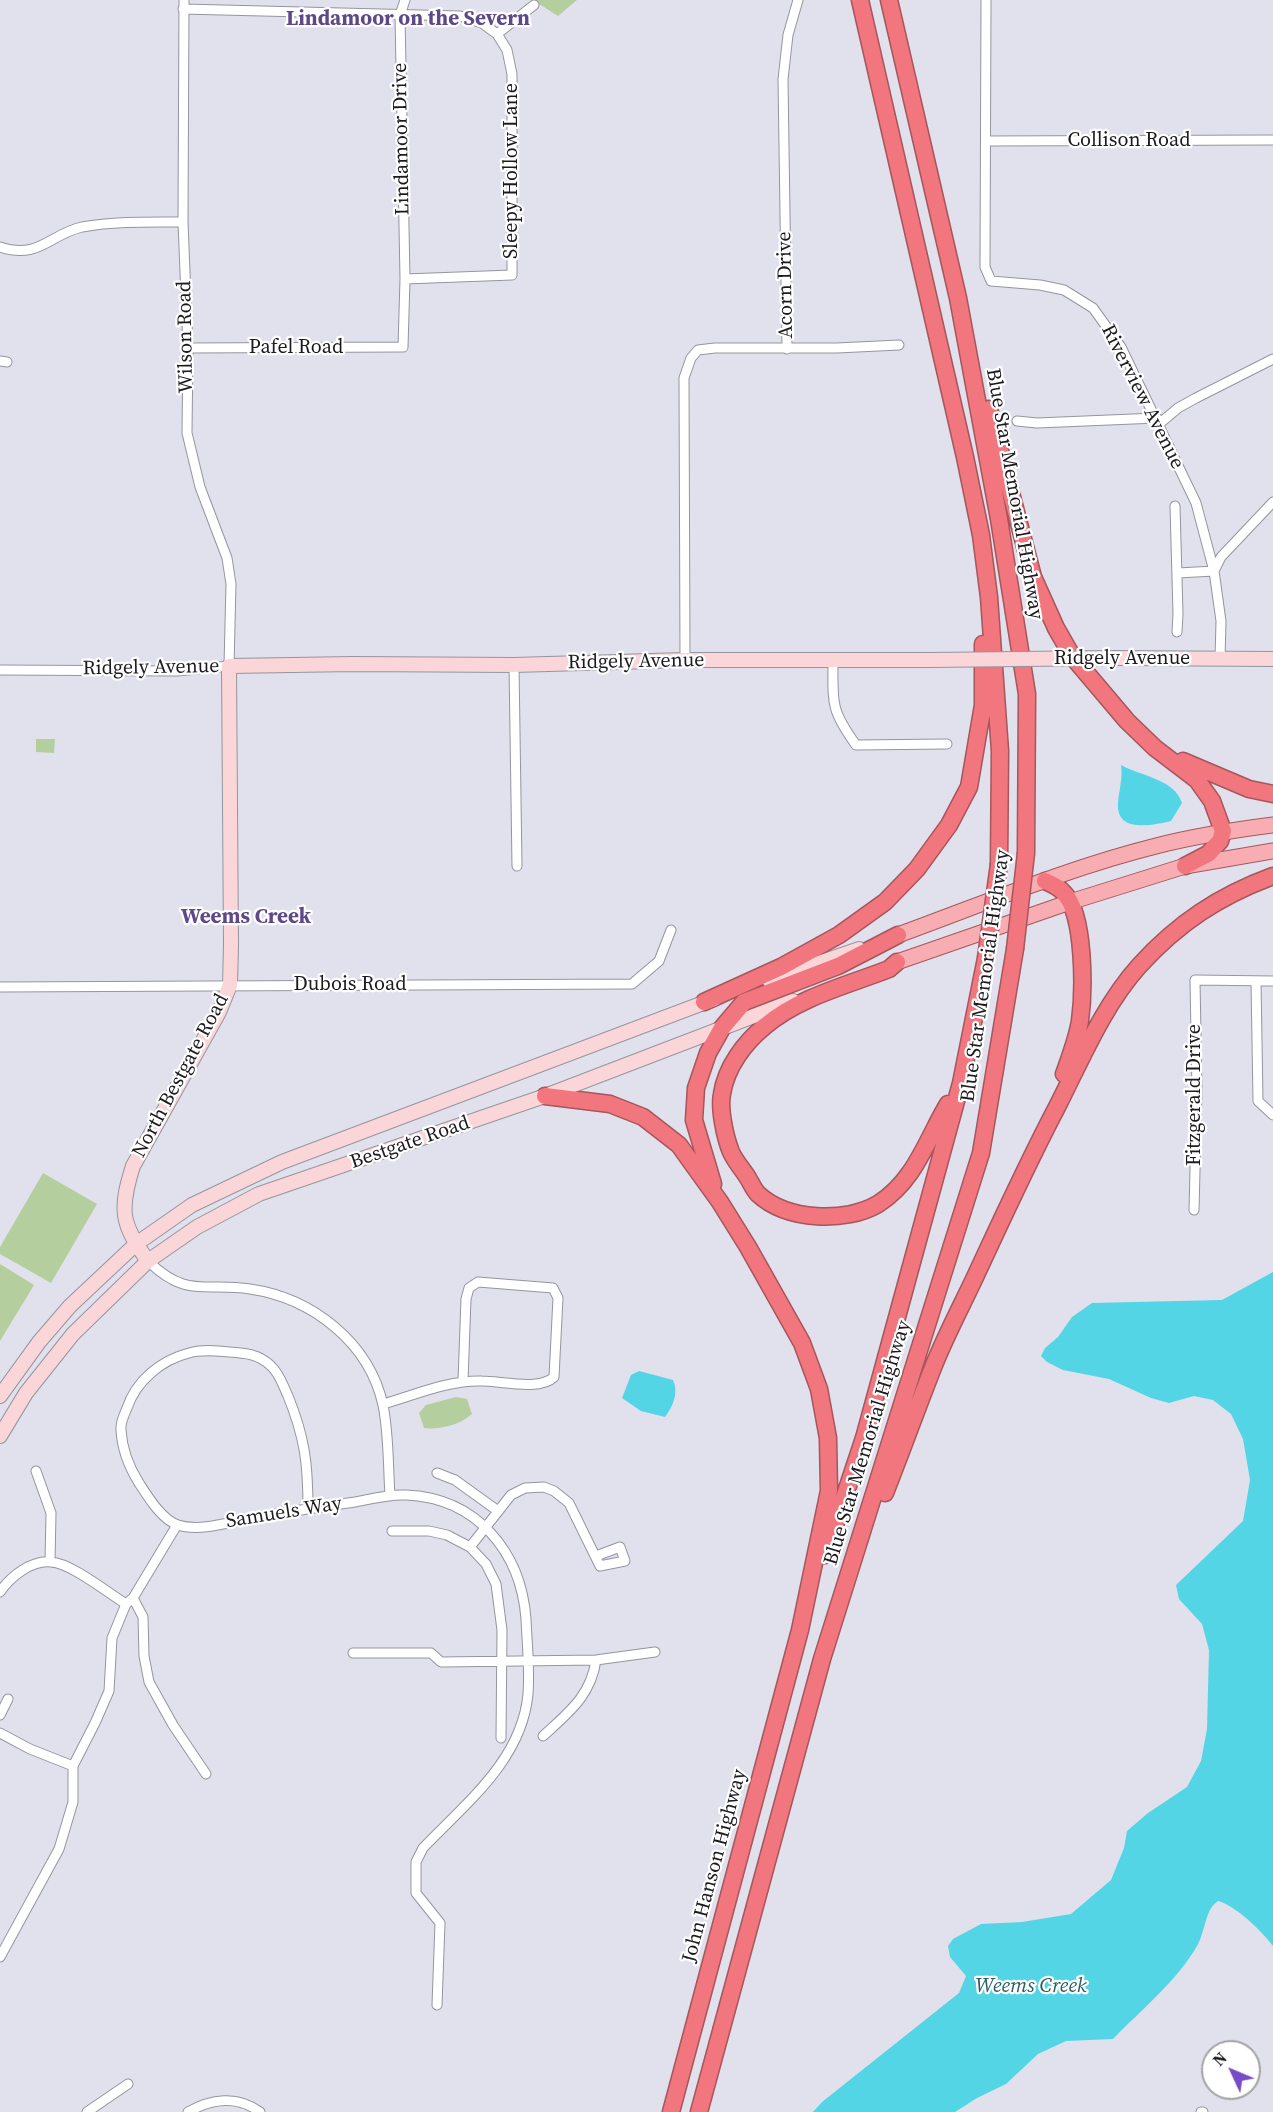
<!DOCTYPE html>
<style>
body{margin:0}
#map{position:relative;width:1273px;height:2112px;overflow:hidden;background:#e0e1ec;font-family:"Source Serif 4",serif}
canvas{display:block}
.north{position:absolute;left:1201px;top:2040px;width:60px;height:60px;box-sizing:border-box;background:#fff;border:2px solid #a4a4a5;border-radius:50%;rotate:314deg;font-size:16px;font-weight:700;line-height:24px;text-align:center;color:#1b1b1f}
.north::after{content:'';display:block;margin:auto;width:21px;height:27px;background:#784cc5;clip-path:polygon(50% 0,100% 100%,50% 72%,0 100%)}
</style>
<div id="map">
<canvas width="1273" height="2112"></canvas>
<div class="north">N</div>
</div>
<script>
const context = document.querySelector('canvas').getContext('2d');
context.lineJoin = 'round';
function fill(path, color) { context.fillStyle = color; context.fill(path, 'evenodd'); }
function trace(path, color, width, dash) { context.strokeStyle = color; context.lineWidth = width; context.lineCap = dash ? 'butt' : 'round'; context.setLineDash(dash || []); context.stroke(path); }
function drawText(font, color, halo, rows, align = 'center') {
  context.font = font + ' "Source Serif 4",serif'; context.lineWidth = 4.5; context.setLineDash([]); context.textBaseline = 'middle'; context.strokeStyle = halo; context.fillStyle = color; for (const [text, x, y, turn = 0] of rows) {
    context.save(); context.translate(x, y); context.rotate((+turn || 0) * Math.PI / 180); context.textAlign = isNaN(turn) ? turn : align; if (halo) context.strokeText(text, 0, 0); context.fillText(text, 0, 0); context.restore();
  }
}
const green = new Path2D(`
 M533 0H577L558 16Z
 M36 739H55L54 753 36 752Z
 M43 1173 97 1204 51 1283 0 1254V1247Z
 M0 1264 34 1285 0 1341Z
 M456 1397 467 1399 472 1414C460 1425 439 1430 424 1428L419 1413 426 1405Z`);
const water = new Path2D(`
 M1121 765C1140 776 1175 779 1182 803L1171 821C1153 825 1116 834 1118 803 1119 790 1123 778 1121 765Z
 M1273 1272V1946C1263 1932 1235 1905 1218 1901 1205 1909 1205 1933 1197 1946 1176 1982 1142 2009 1113 2039L1066 2041 1038 2054 1006 2084 977 2098 955 2112H813L822 2102 959 1993 966 1976 950 1957 948 1946 953 1939 981 1924 1022 1922 1071 1914 1111 1880 1124 1848 1127 1831 1148 1813 1187 1787 1201 1761 1207 1729 1209 1650 1202 1624 1179 1599 1176 1585 1243 1521 1250 1480 1243 1439 1231 1414 1213 1400 1194 1396 1169 1403 1151 1398 1109 1379 1063 1370 1047 1362 1041 1356 1045 1348 1058 1337 1072 1317 1092 1303 1222 1300Z
 M639 1371 673 1380C679 1393 673 1406 665 1417L641 1411 622 1398 631 1375Z`);
const street = new Path2D(`
 M986 0 985 267 991 281 1040 285 1064 290 1093 308 1121 347 1196 503 1214 571 1221 621 1220 659
 M183 9 460 16 482 23 497 34 534 5
 M986 141 1272 140
 M0 247C39 260 50 234 82 227 115 221 149 222 183 222
 M405 279 512 275V74L507 50 497 34
 M188 348 403 347 405 279 400 15 405 0
 M787 349 783 79 788 35 798 0
 M0 361 7 362
 M1017 421 1037 423 1157 418
 M1159 424 1178 408 1196 398 1273 359
 M1175 506 1178 614 1177 632
 M1178 573 1214 571 1221 557 1273 502
 M685 660 684 378 691 358 698 350 715 348H837L899 345
 M833 660C833 703 830 709 856 745L947 744
 M514 665 517 866
 M0 670 177 671 229 666 231 584 227 558 200 487 187 433 188 348 183 222 184 0
 M1256 981 1258 1101 1273 1115
 M0 987 632 984 659 961 671 930
 M1194 1210 1197 1091 1195 980 1273 981
 M148 1261C187 1299 205 1282 250 1289 312 1298 369 1342 383 1405 389 1435 388 1466 390 1496
 M383 1404C415 1395 448 1380 482 1381 501 1381 540 1391 554 1377L558 1298 553 1288 478 1282 469 1288 466 1299 463 1381
 M36 1471 51 1513 50 1562
 M437 1473 455 1480 498 1511
 M308 1509C308 1464 305 1438 288 1396 283 1386 280 1374 271 1366 259 1354 245 1353 229 1352 216 1351 202 1349 189 1353 161 1360 136 1381 127 1408 124 1415 120 1423 121 1430 122 1450 129 1467 139 1483 148 1497 162 1520 178 1525 200 1532 230 1522 252 1518 286 1512 320 1507 355 1502 371 1499 389 1494 406 1495 477 1498 521 1552 526 1619 527 1643 530 1670 528 1694 522 1760 466 1803 423 1848L416 1862V1893L440 1923 437 2005
 M392 1531H429L447 1535 470 1547 486 1564 496 1584 502 1630 501 1738
 M470 1547 511 1495 525 1488 544 1487 554 1491 569 1503 600 1566 625 1561 620 1547 596 1556
 M0 1592C10 1577 31 1560 51 1562 71 1563 108 1593 126 1604
 M133 1598 143 1617 144 1656 149 1682 173 1725 206 1774
 M353 1653H431L441 1662 596 1660 655 1652
 M0 1715 8 1699
 M0 1733 30 1749 73 1766
 M543 1736C568 1713 591 1696 596 1660
 M0 1957 59 1849 73 1802V1766L95 1723 109 1691 112 1638 126 1604 133 1598 177 1525
 M87 2112 128 2084
 M188 2112C211 2099 237 2095 260 2112
 M1201 2112H1203`);
const secondary = new Path2D(`
 M1111 658 1273 659
 M769 980 859 949
 M148 1261C121 1224 119 1210 133 1166L219 1012 230 985 231 945 229 666 354 664 514 665 685 660H929
 M0 1396 39 1342 70 1306 136 1244 192 1205 282 1162 714 999
 M0 1436 26 1393 73 1334 148 1261 197 1227 259 1194 545 1096 793 1001`);
const primary = new Path2D(`
 M898 935C983 904 1068 868 1156 846 1195 836 1234 830 1273 825
 M897 962 1070 902 1185 866 1273 851`);
const highway = new Path2D(`
 M860 0 965 457 981 535 989 597 1000 751 999 864
 M889 0 958 298 999 519 1027 694 1026 853
 M989 409 1033 577 1056 628 1072 656 1127 721 1155 748 1197 780 1212 801 1223 831 1220 841 1208 854 1185 866
 M1183 761 1249 789 1273 794
 M1045 881C1052 884 1059 887 1064 893 1085 915 1084 991 1080 1021 1077 1039 1070 1057 1064 1074
 M897 962 889 969C848 985 799 997 765 1026 745 1042 726 1067 722 1094 719 1109 725 1137 731 1152 735 1161 743 1170 748 1178 751 1183 754 1190 758 1194 787 1221 846 1223 878 1204 915 1181 927 1139 948 1104
 M704 1002 781 967 839 935 885 902 917 869 949 825 969 787 983 705V644
 M545 1096 610 1104 643 1117 679 1145 720 1202 748 1247 802 1343 819 1389 828 1438 829 1491 800 1630 671 2112
 M713 1184 694 1120 696 1088 708 1053 722 1028 744 1002 838 966 898 935
 M885 1493C902 1450 917 1408 934 1365 946 1335 962 1305 976 1275 1002 1219 1028 1162 1057 1107 1081 1060 1103 1006 1139 966 1178 923 1219 896 1273 876
 M825 1555 864 1438 961 1083 986 958
 M699 2112 822 1659 981 1153 1015 949`);
const secondaryBridge = new Path2D(`
 M929 660 1111 658`);
const highwayBridge = new Path2D(`
 M1015 949 1026 853
 M986 958 999 864`);
const streetNames = [
 ["Lindamoor Drive",402,139,-91],
 ["Collison Road",1129,141],
 ["Sleepy Hollow Lane",512,171,-90],
 ["Acorn Drive",786,285,-91],
 ["Wilson Road",186,337,-91],
 ["Pafel Road",296,348],
 ["Riverview Avenue",1142,397,63],
 ["Blue Star Memorial Highway",1014,494,80],
 ["Ridgely Avenue",1122,659],
 ["Ridgely Avenue",636,662,-1],
 ["Ridgely Avenue",151,668,-1],
 ["Blue Star Memorial Highway",986,976,-82],
 ["Dubois Road",350,985],
 ["North Bestgate Road",181,1076,-62],
 ["Fitzgerald Drive",1195,1095,-90],
 ["Bestgate Road",410,1143,-19],
 ["Blue Star Memorial Highway",868,1443,-73],
 ["Samuels Way",284,1513,-9],
 ["John Hanson Highway",715,1866,-75]
];
const neighbourhoodNames = [
 ["Lindamoor on the Severn",408,20],
 ["Weems Creek",246,918]
];
const waterNames = [
 ["Weems Creek",1031,1987]
];
fill(green, '#b4ce9e');
fill(water, '#53d5e5');
trace(street, '#94959f', 11);
trace(secondary, '#94959f', 16);
trace(primary, '#a6565c', 17);
trace(highway, '#a6565c', 19);
trace(street, '#fff', 9);
trace(secondary, '#fbd6d8', 14);
trace(primary, '#f7adb1', 15);
trace(highway, '#f1767d', 16);
trace(secondaryBridge, '#94959f', 16, []);
trace(highwayBridge, '#a6565c', 19, []);
trace(secondaryBridge, '#fbd6d8', 14);
trace(highwayBridge, '#f1767d', 16);
drawText('20px', '#1b1b1f', '#fff', streetNames);
drawText('bold 21px', '#5d4987', '#fff', neighbourhoodNames);
drawText('italic 21px', '#285e65', '#fff', waterNames);
</script>
